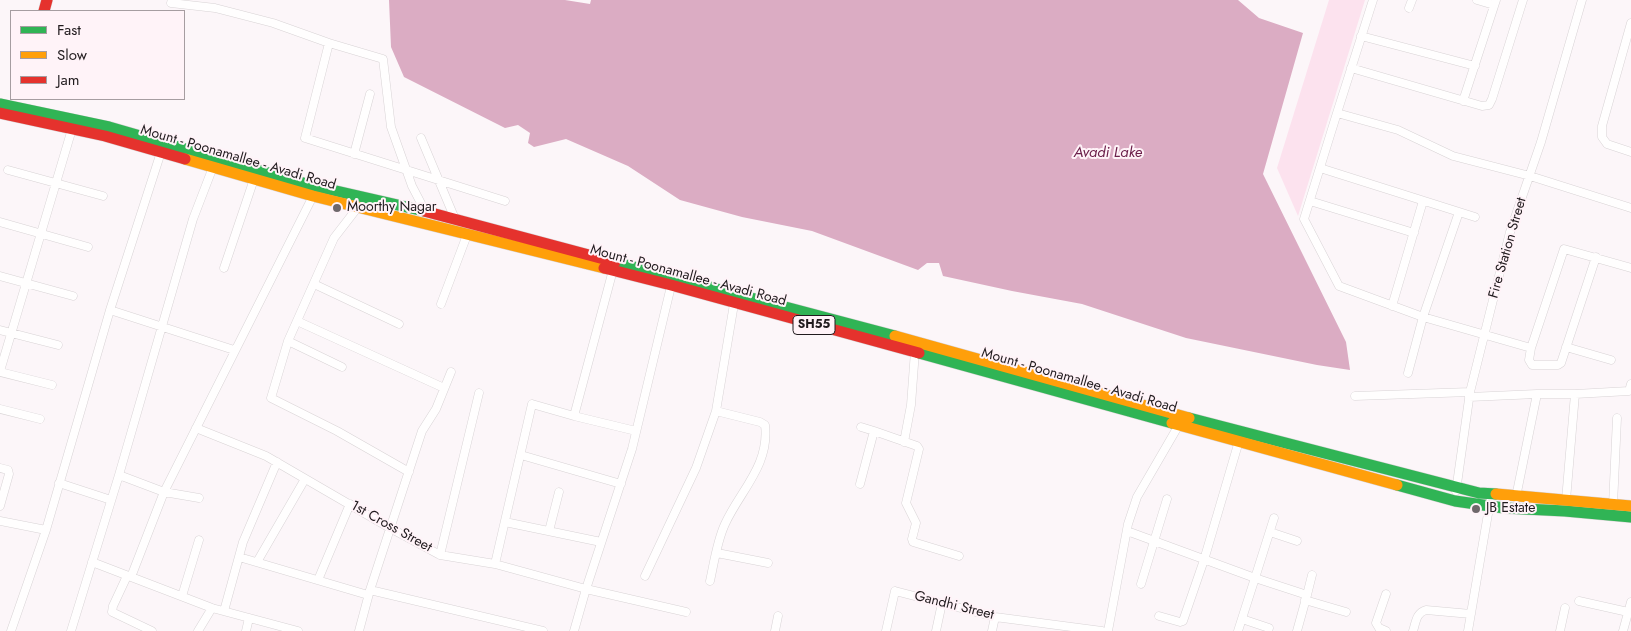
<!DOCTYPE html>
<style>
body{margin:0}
#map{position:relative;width:1631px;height:631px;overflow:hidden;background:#fcf6f9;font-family:Jost,sans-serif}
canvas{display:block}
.legend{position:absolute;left:10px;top:10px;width:175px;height:90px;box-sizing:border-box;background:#fff3f8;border:1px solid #a69da1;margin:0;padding:6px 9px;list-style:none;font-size:15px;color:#211b1e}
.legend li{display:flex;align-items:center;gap:10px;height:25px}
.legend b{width:25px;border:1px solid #a69da1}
</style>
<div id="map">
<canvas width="1631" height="631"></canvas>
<ul class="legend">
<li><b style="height:6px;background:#30b455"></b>Fast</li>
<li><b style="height:6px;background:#ff9f0a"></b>Slow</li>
<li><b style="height:6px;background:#e5322d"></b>Jam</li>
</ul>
</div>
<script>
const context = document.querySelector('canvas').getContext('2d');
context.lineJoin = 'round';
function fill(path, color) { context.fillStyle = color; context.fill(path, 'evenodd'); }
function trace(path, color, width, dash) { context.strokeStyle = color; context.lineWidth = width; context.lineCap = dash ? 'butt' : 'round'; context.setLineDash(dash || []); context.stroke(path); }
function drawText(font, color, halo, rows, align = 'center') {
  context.font = font + ' Jost,sans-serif'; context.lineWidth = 4; context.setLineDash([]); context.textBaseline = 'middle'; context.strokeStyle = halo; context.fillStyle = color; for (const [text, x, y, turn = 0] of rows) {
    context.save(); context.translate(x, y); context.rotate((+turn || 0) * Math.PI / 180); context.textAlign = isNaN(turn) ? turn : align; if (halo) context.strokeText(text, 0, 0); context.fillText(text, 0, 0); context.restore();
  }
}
const green = new Path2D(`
 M1329 0H1365L1298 216 1277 168Z`);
const water = new Path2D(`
 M389 0H565L590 4 591 0H1238L1259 18 1303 33 1263 174 1346 342 1350 370 1317 365 1186 338 1082 304 1012 291 943 276 939 263H927L918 270 812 231 742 217 680 200 628 166 566 139 534 147 528 143 530 133 518 125 505 128 404 77 391 47Z`);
const street = new Path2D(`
 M1373 0 1337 113 1398 130 1453 156 1530 176 1631 208
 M1477 0 1494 5
 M171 3 215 8 273 23 329 43 305 138 505 201
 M1409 8 1412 0
 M1631 23 1602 126V137L1607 144 1631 152
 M1361 36 1475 66
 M329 43 383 59 391 127 412 186 425 211
 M1351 68 1482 106 1489 105 1492 99 1523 0
 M1463 101 1496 0
 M1337 113 1304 219 1339 286 1423 317 1531 348 1564 249 1631 268
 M421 138 455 219
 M354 154 370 94
 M1320 168 1475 217
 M8 170 103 196
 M1310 201 1414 233
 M358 207 334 238 288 341 271 398 337 431 409 472
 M0 222 88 247
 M224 268 254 179
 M613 270 574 416 636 431
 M0 276 73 296
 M314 284 399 324
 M441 304 467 235
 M1392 306 1423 201
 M110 310 234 350
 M297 321 444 388
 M0 330 58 345
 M288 341 342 367
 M1566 347 1611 360
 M1531 348 1529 360 1532 365H1558L1561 363 1596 257
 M0 371 72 129
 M0 372 52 385
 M1408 373 1423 317 1459 212
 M1575 394 1629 391 1631 384
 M1355 396 1470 392
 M1469 397 1537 394
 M0 409 40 419
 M861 427 874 431
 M196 428 266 456 390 528 440 555 495 564 586 589 686 612
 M904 442 911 405 915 351
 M521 455 621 484
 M0 468 8 470 9 474 0 506
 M119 475 164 492 313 196
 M59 483 111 500
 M860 484 874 431 917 446 919 449 906 503 916 523 912 539 913 542 959 556
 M1456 491 1470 392 1510 232 1541 142 1582 0
 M1516 497 1537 394H1575L1566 500
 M1613 505 1617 418
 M1274 518 1255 578 1307 595 1297 631
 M0 521 46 530
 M505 522 601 542
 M549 531 559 492
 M1127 531 1255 578 1238 631
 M1270 532 1297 541
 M717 553 768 563
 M440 555 479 393
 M239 557 368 595
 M92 562 212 608 298 631
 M257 562 305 479
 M495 564 532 404 574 416
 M127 576 113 606 112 612 152 631
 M645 576 696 468 716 411
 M131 577 164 492 199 498
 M318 580 350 504
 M710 581C714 563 717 541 725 524 740 491 770 465 765 425L760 422 716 411 734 304
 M1141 584 1167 499
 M370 590 543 631
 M1307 595 1312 575
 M182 596 199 540
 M1305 600 1346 612
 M1579 601 1628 612
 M224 611 243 542 277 462
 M1159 616 1180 622 1183 621 1204 560 1239 441
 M1242 619 1269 628
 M11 631 46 530 110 310 162 149
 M71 631 119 475 193 219 213 167
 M198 631 212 608
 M246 631 249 618
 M359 631 370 590 422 431 436 409 451 372
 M574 631 586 589 632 449 672 282
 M775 631 778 616
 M886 631 895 591 995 617 1102 631
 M936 631 942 603
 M992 631 995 617
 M1108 631 1128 524 1137 497 1180 423
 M1386 631 1379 628 1376 623 1386 594
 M1413 631C1416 622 1416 613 1426 610L1471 614
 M1468 631 1490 502
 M1560 631 1565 608
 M1623 631 1631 602`);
const fast = new Path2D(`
 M0 104 109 127 310 185 424 211
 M615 262 895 336
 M919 353 1172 423
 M1189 418 1479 493 1496 494
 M1397 485 1455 501 1504 508 1565 511 1631 517`);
const slow = new Path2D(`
 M185 159 313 196 604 268
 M895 336 1189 418
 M1172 423 1397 485
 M1496 494 1631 506`);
const jam = new Path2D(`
 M44 11 47 0
 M0 113 105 136 185 159
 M424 211 615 262
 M604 268 671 285 919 353`);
const markers = [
 [337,208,5,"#6e686b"],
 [1476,509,5,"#6e686b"]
];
const shields = [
 [814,325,42]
];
const shieldNames = [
 ["SH55",814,325]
];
const streetNames = [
 ["Mount - Poonamallee - Avadi Road",238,158,16],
 ["Fire Station Street",1508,248,-74],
 ["Mount - Poonamallee - Avadi Road",688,276,15],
 ["Mount - Poonamallee - Avadi Road",1079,381,16],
 ["1st Cross Street",391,527,29],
 ["Gandhi Street",954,606,14]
];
const poiNames = [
 ["Moorthy Nagar",347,208],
 ["JB Estate",1486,509]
];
const waterNames = [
 ["Avadi Lake",1108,153]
];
fill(green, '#fce2ee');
fill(water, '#dbacc3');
trace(street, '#d8d3d5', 9);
trace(fast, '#d8d3d5', 12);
trace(slow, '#d8d3d5', 12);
trace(jam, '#d8d3d5', 12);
trace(street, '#fffefe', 8);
trace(fast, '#30b455', 11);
trace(slow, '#ff9f0a', 11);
trace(jam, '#e5322d', 11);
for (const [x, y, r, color] of markers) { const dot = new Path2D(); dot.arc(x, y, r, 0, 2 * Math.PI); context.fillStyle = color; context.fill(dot); trace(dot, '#fff3f8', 2); }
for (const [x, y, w] of shields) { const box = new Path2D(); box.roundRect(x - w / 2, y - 9.5, w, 19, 4); context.fillStyle = '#fff3f8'; context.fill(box); trace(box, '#211b1e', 1); }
drawText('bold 12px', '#211b1e', null, shieldNames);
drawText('14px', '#211b1e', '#fff3f8', streetNames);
drawText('14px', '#211b1e', '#fff3f8', poiNames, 'left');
drawText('italic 15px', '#6c204b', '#fff3f8', waterNames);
</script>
